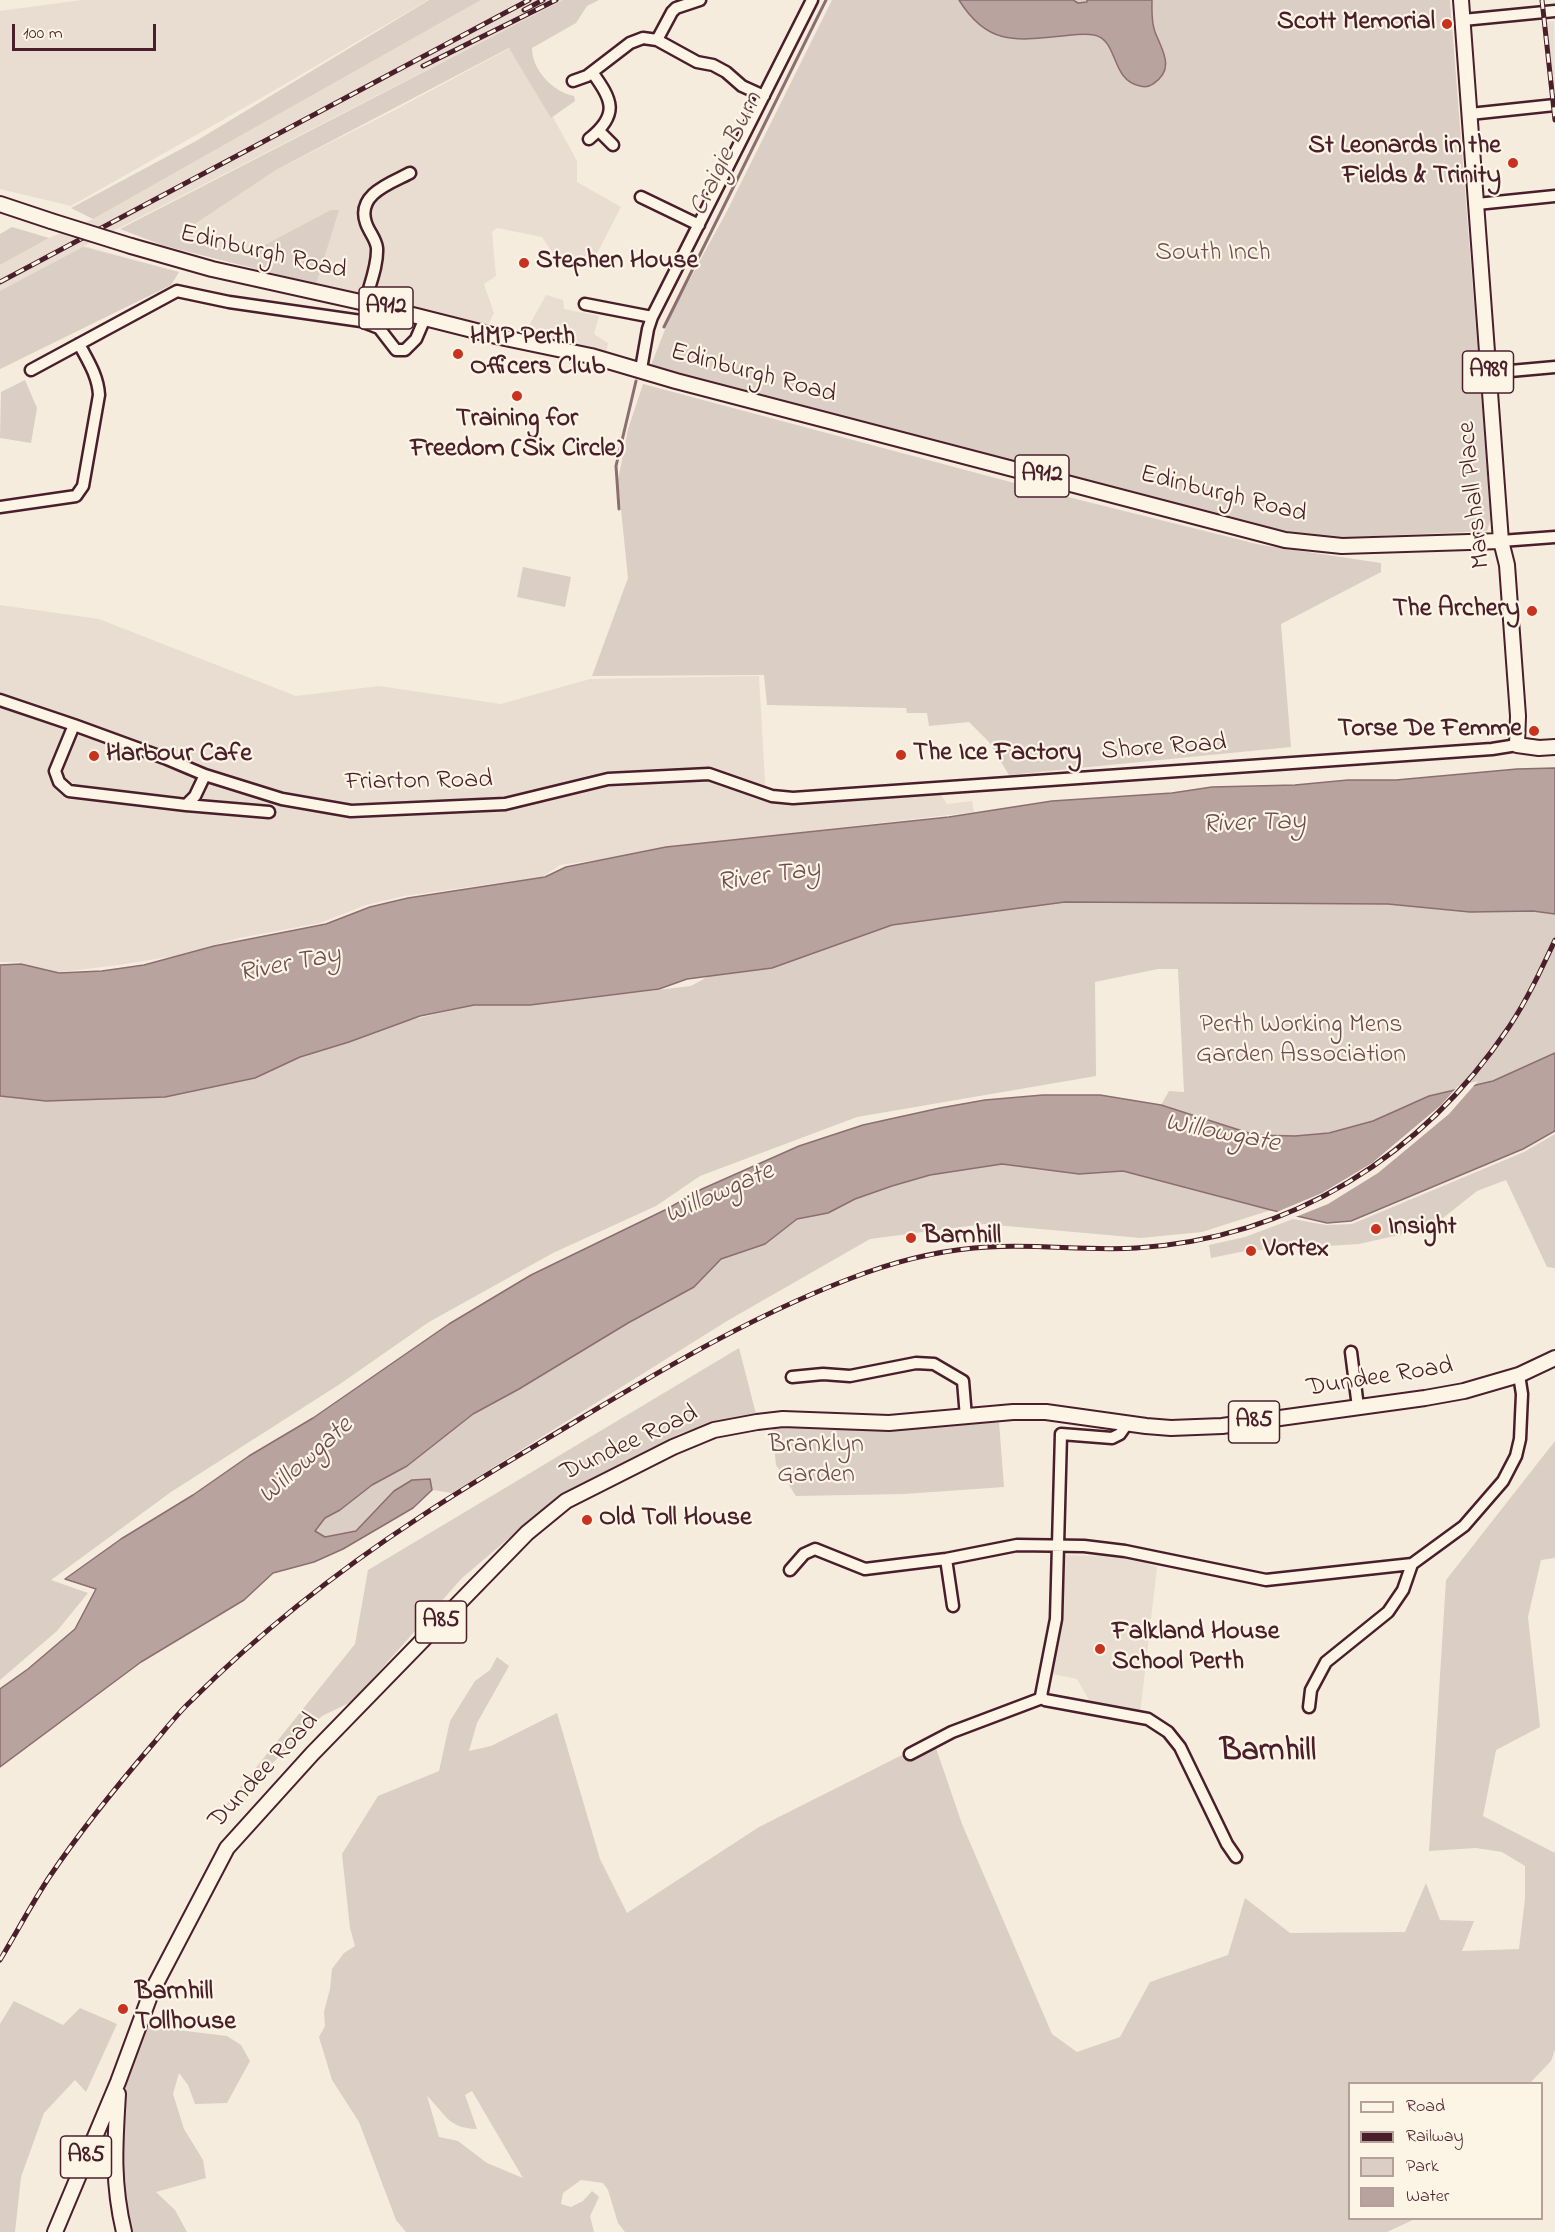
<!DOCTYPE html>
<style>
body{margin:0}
#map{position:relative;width:1555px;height:2232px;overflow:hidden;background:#f5ecde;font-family:"Indie Flower",sans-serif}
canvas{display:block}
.legend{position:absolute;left:1348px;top:2082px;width:195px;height:138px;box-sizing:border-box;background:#fcf5e5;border:2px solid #b59f9b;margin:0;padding:8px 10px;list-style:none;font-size:18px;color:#4a1f2b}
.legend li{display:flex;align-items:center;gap:12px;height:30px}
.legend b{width:30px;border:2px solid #b59f9b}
.scale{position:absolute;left:12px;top:24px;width:144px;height:27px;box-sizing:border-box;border:3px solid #4a1f2b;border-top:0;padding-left:8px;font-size:18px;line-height:21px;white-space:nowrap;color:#4a1f2b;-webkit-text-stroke:4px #fcf5e5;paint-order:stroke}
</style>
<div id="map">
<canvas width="1555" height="2232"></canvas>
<ul class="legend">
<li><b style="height:8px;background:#fcf5e5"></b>Road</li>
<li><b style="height:8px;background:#4a1f2b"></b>Railway</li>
<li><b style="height:16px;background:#dbcec4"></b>Park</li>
<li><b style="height:16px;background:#b8a39e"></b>Water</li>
</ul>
<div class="scale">100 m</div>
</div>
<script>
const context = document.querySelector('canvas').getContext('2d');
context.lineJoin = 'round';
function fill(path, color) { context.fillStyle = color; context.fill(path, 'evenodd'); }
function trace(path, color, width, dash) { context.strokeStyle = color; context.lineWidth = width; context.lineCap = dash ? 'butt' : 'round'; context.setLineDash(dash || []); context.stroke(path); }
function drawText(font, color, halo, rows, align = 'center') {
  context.font = font + ' "Indie Flower",sans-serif'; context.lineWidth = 4.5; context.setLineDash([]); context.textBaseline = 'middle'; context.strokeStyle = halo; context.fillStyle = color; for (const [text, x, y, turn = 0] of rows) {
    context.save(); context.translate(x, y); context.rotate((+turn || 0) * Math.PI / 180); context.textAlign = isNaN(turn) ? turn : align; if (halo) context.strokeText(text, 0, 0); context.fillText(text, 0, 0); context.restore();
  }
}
const built = new Path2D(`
 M81 0H428L263 97 71 206 0 189V11Z
 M481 0H563L84 246 179 272 171 285 0 369V265L49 238 93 219Z
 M1554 21 1555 98 1550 99 1543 22Z
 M514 46 577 161V182L621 207 590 267 554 255 542 237 497 228 492 232 496 276 484 284 494 313 487 327 162 245 276 170 393 111Z
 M546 295 563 300 564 309 599 316 594 334 608 343 606 355 522 338Z
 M0 605 99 619 296 696 379 686 501 704 590 679 759 676 766 801 804 804 941 795 947 804 972 801 974 812 777 835 560 865 542 877 404 896 366 905 320 923 239 938 174 956 119 965 54 973 19 962H0Z
 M1060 1555 1106 1556 1137 1560 1157 1567 1140 1714 1089 1706V1700L1077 1679 1048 1673Z`);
const green = new Path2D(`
 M429 0H481L93 219 71 208 196 141Z
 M563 0H599L587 6 576 23 532 48C532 70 553 92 574 96L575 101 551 118 509 48 276 170 178 235 244 256 331 210H339L316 284 162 245 120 229Z
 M832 0H1450L1491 518 1487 531 1285 540 651 365 672 312 727 211Z
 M12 227 49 238 0 265V234Z
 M83 247 179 272 171 285 0 369V291Z
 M25 380 37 408 31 443 0 438 1 392Z
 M643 384 1048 492 1261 545 1381 563V572L1281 624 1291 747 1009 775 989 742 969 722 929 726 927 713H907L906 708 767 705 764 675 592 676 628 578 618 480 628 429Z
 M523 567 571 577 565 607 517 597Z
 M1065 902 1388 904 1470 912 1533 911 1555 914V1053L1493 1081 1429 1096 1373 1121 1329 1133 1295 1136 1255 1135 1161 1105 1169 1091 1184 1092 1178 969H1158L1095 982 1096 1076 857 1117 700 1176 656 1206 553 1253 429 1322 340 1384 171 1492 51 1580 88 1593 57 1631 0 1680V1096L46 1101 165 1097 255 1078 300 1057 406 1021 474 1005H530L691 986 709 976 772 968 892 925Z
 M1555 1134V1268L1547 1267 1506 1180 1477 1191 1438 1222 1425 1229 1359 1244 1245 1251 1211 1258 1209 1245 1245 1237 1293 1219 1326 1225 1352 1224 1524 1152Z
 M1003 1164 1079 1174 1123 1171 1271 1210 1202 1232 1141 1238 984 1224 870 1239 727 1321 452 1493 432 1490 429 1479 396 1490 356 1531 325 1537 315 1531 325 1518 340 1510 372 1485 407 1466 473 1414 519 1389 628 1323 694 1287 721 1259 765 1244 797 1219 828 1213 855 1199 892 1186 930 1175Z
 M739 1348 756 1414 681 1433 561 1494 462 1578 353 1701 322 1716 218 1815 355 1644 368 1570Z
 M999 1422 1004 1487 904 1494 796 1496 776 1465 772 1424 892 1431Z
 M1555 1441V1558L1541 1560 1528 1617 1540 1727 1496 1750 1483 1816 1555 1853V2050L1551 2061 1530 2083 1350 2084V2218L1415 2219 1387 2232H625L618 2223 608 2190 603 2183 581 2180 563 2193 561 2204 571 2207 583 2201 592 2191 599 2197 590 2216 594 2232H406L396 2220 359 2122 332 2080 319 2037 325 2026 324 2012 330 1989 332 1969 344 1953 355 1946 350 1928 342 1854 378 1796 439 1771 450 1721 475 1681 490 1670 497 1657 509 1666 477 1723 469 1751 491 1746 557 1713 600 1859 627 1913 759 1827 908 1752 936 1748 962 1824 1052 2034 1077 2052 1120 2037 1150 1982 1228 1955 1245 1898 1290 1933 1405 1932 1426 1883 1440 1920 1474 1921 1462 1951 1519 1949 1525 1899V1866L1502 1852 1476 1848 1429 1851 1446 1580ZM472 2091 523 2178 487 2163 458 2141 439 2137 427 2096C446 2114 447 2128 477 2129L465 2095Z
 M14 2001 63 2025 80 2008 117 2024 86 2092 75 2080 44 2113 21 2177 15 2232H0V2024Z
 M145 2026 227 2036 241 2045 250 2061 227 2103 195 2104 188 2085 179 2073 173 2094 184 2129 203 2160 206 2178 156 2192 175 2210 187 2232H128L120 2191 121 2098Z`);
const water = new Path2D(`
 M959 0H1073L1078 3 1087 2V0H1152C1152 11 1151 21 1155 32 1162 50 1176 69 1153 84 1149 87 1144 87 1140 86 1110 80 1119 40 1094 35 1083 33 1073 35 1062 36 1015 41 987 45 959 0Z
 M1555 768V914L1533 911 1470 912 1388 904 1065 902 892 925 772 968 687 979 659 989 530 1005H474L420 1016 349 1042 300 1057 255 1078 165 1097 46 1101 0 1096V965L21 964 59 973 102 971 144 965 214 946 326 924 370 907 408 898 545 877 566 867 666 847 949 817 1052 801 1172 793 1212 787 1295 785 1348 780H1396L1517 769Z
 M1555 1053V1131L1523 1149 1351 1221 1327 1223 1271 1210 1123 1171 1079 1174 1002 1164 930 1175 892 1186 855 1199 828 1213 797 1219 765 1244 721 1259 694 1287 628 1323 519 1389 473 1414 407 1466 372 1485 340 1510 325 1518 315 1531 325 1537 356 1531 394 1491 412 1480 430 1479 432 1490 413 1508 343 1549 314 1562 273 1573 244 1600 141 1662 0 1767V1689L28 1669 75 1629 96 1589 65 1579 121 1539 193 1495 249 1456 313 1418 449 1324 531 1275 667 1209 702 1189 799 1146 863 1125 940 1108 985 1100 1043 1095H1100L1161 1105 1255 1135 1295 1136 1329 1133 1373 1121 1429 1096 1493 1081Z`);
const pier = new Path2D(`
 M1478 1081 1449 1114 1378 1173 1328 1204 1293 1218 1272 1214 1322 1193 1372 1163 1441 1105 1458 1086Z`);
const stream = new Path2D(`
 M664 327 826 0
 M619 509 616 466 636 381`);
const minor = new Path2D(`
 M1463 20 1555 11
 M657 40 672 12 676 8 700 0
 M573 81 587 76 630 43 643 38 657 40 697 62 713 65 726 72 742 86 764 96
 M1470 114 1555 105
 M599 131 613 145
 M589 139C620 114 612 100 592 72
 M641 197 699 225
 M1477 204 1555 196
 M365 303C369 286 378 266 377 248 376 239 369 232 366 223 356 194 391 183 410 173
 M585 304 652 317
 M641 369 648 329 652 317 812 0
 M31 370 177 291 229 302 361 321 379 328 396 350H405L416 339 425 318
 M1488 373 1555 367
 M0 507 76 496 83 486 99 395C98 376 88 361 79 344
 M1501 541 1555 537
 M0 700 74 725 167 759 205 775 282 799 351 811 505 804 608 779 709 774 772 796 793 798 1492 749 1517 745
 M74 725 55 771 59 782 69 791 186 805 195 796 205 775
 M186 805 269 812
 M1351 1352 1358 1407
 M792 1377 823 1374 850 1376 916 1363 934 1364 963 1381 966 1417
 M1127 1424 1120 1434 1112 1438 1061 1434 1056 1619 1041 1696 1045 1700 1148 1719 1168 1732 1180 1747 1227 1844 1236 1857
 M946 1559 953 1606
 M790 1570 804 1554 815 1549 865 1569 946 1559 1017 1545 1084 1546 1125 1551 1266 1580 1412 1564
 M1309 1707 1311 1690 1326 1662 1388 1612 1403 1590 1412 1564 1464 1526 1503 1481 1516 1456 1520 1439 1522 1394 1519 1375
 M910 1754 952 1732 1042 1698`);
const major = new Path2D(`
 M1461 0 1501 541 1507 565 1518 716 1517 745 1539 748 1555 747
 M0 204 51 221
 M131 246 212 269 365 303 500 337 591 356 676 381 1285 540 1342 546 1501 541
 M118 2094C115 2144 112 2182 124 2232
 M55 2232 118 2082 151 1993 227 1848 312 1754 527 1533 566 1501 673 1447 714 1430 757 1422 783 1419 889 1423 1013 1412H1046L1146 1426 1171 1428 1222 1426 1425 1398 1464 1391 1519 1375 1555 1358`);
const rail = new Path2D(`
 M1542 0 1555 120
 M524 10 543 0
 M423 66 556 0
 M0 282 529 0
 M0 1960C17 1932 32 1903 50 1876 81 1830 116 1787 152 1745 165 1730 177 1714 191 1701 260 1632 339 1570 420 1517 471 1483 525 1452 578 1420 671 1364 763 1310 865 1273 904 1259 948 1249 989 1247 1038 1244 1087 1251 1136 1248 1292 1238 1422 1156 1509 1027 1527 1000 1541 970 1555 940`);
const majorBridge = new Path2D(`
 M51 221 131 246`);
const markers = [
 [1447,24,6,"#c8321e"],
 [1513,163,6,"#c8321e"],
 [524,263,6,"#c8321e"],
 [458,354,6,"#c8321e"],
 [517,396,6,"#c8321e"],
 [1532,611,6,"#c8321e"],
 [1534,731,6,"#c8321e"],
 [901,755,6,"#c8321e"],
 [94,756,6,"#c8321e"],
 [1376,1229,6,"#c8321e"],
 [911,1238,6,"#c8321e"],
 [1251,1251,6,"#c8321e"],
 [587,1520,6,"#c8321e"],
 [1100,1649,6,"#c8321e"],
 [123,2009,6,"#c8321e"]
];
const shields = [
 [386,308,54],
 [1488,372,51],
 [1042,476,54],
 [1254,1422,51],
 [441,1622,51],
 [86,2157,51]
];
const shieldNames = [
 ["A912",386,308],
 ["A989",1488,372],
 ["A912",1042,476],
 ["A85",1254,1422],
 ["A85",441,1622],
 ["A85",86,2157]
];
const poiNames = [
 ["Scott Memorial",1435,24,"right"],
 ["St Leonards in the",1501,148,"right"],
 ["Fields & Trinity",1501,178,"right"],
 ["Stephen House",536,263],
 ["HMP Perth",470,339],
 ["Officers Club",470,369],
 ["Training for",517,421,"center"],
 ["Freedom (Six Circle)",517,451,"center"],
 ["The Archery",1520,611,"right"],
 ["Torse De Femme",1522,731,"right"],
 ["The Ice Factory",913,755],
 ["Harbour Cafe",106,756],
 ["Insight",1388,1229],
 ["Barnhill",923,1238],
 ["Vortex",1263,1251],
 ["Old Toll House",599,1520],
 ["Falkland House",1112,1634],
 ["School Perth",1112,1664],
 ["Barnhill",135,1994],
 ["Tollhouse",135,2024]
];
const streetNames = [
 ["Edinburgh Road",263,254,13],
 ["Edinburgh Road",753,375,15],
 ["Marshall Place",1476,495,-96],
 ["Edinburgh Road",1223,496,14],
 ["Shore Road",1164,749,-4],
 ["Friarton Road",419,783,-1],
 ["Dundee Road",1380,1379,-9],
 ["Dundee Road",630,1445,-25],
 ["Dundee Road",265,1772,-47]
];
const parkNames = [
 ["South Inch",1213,255],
 ["Perth Working Mens",1301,1027],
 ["Garden Association",1301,1057],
 ["Branklyn",816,1447],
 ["Garden",816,1477]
];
const waterNames = [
 ["Craigie Burn",728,155,-64],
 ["River Tay",1254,825,-2],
 ["River Tay",769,878,-8],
 ["River Tay",290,966,-11],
 ["Willowgate",1222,1135,11],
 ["Willowgate",720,1195,-24],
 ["Willowgate",307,1462,-42]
];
const districtNames = [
 ["Barnhill",1268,1754]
];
fill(built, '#e8ddd0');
fill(green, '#dbcec4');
fill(water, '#b8a39e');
trace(water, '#8c6e70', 1.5);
fill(pier, '#f5ecde');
trace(stream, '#8c6e70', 3);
trace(minor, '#4a1f2b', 15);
trace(major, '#4a1f2b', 18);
trace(minor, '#fcf5e5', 10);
trace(major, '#fcf5e5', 14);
trace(rail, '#4a1f2b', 5);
trace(rail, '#fcf5e5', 3, [9]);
trace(majorBridge, '#4a1f2b', 18, []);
trace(majorBridge, '#fcf5e5', 14);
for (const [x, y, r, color] of markers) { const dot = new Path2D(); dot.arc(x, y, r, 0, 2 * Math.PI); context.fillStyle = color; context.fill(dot); trace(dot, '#fcf5e5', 2); }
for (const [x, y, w] of shields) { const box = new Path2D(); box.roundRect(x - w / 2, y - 21, w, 42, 4.5); context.fillStyle = '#fcf5e5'; context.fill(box); trace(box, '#4a1f2b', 1.5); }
drawText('bold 24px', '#4a1f2b', null, shieldNames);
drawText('bold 26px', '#4a1f2b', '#fcf5e5', poiNames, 'left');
drawText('26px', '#4a1f2b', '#fcf5e5', streetNames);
drawText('26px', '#6e4b51', '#fcf5e5', parkNames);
drawText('italic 27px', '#704d53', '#fcf5e5', waterNames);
drawText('bold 32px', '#4a1f2b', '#fcf5e5', districtNames);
</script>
